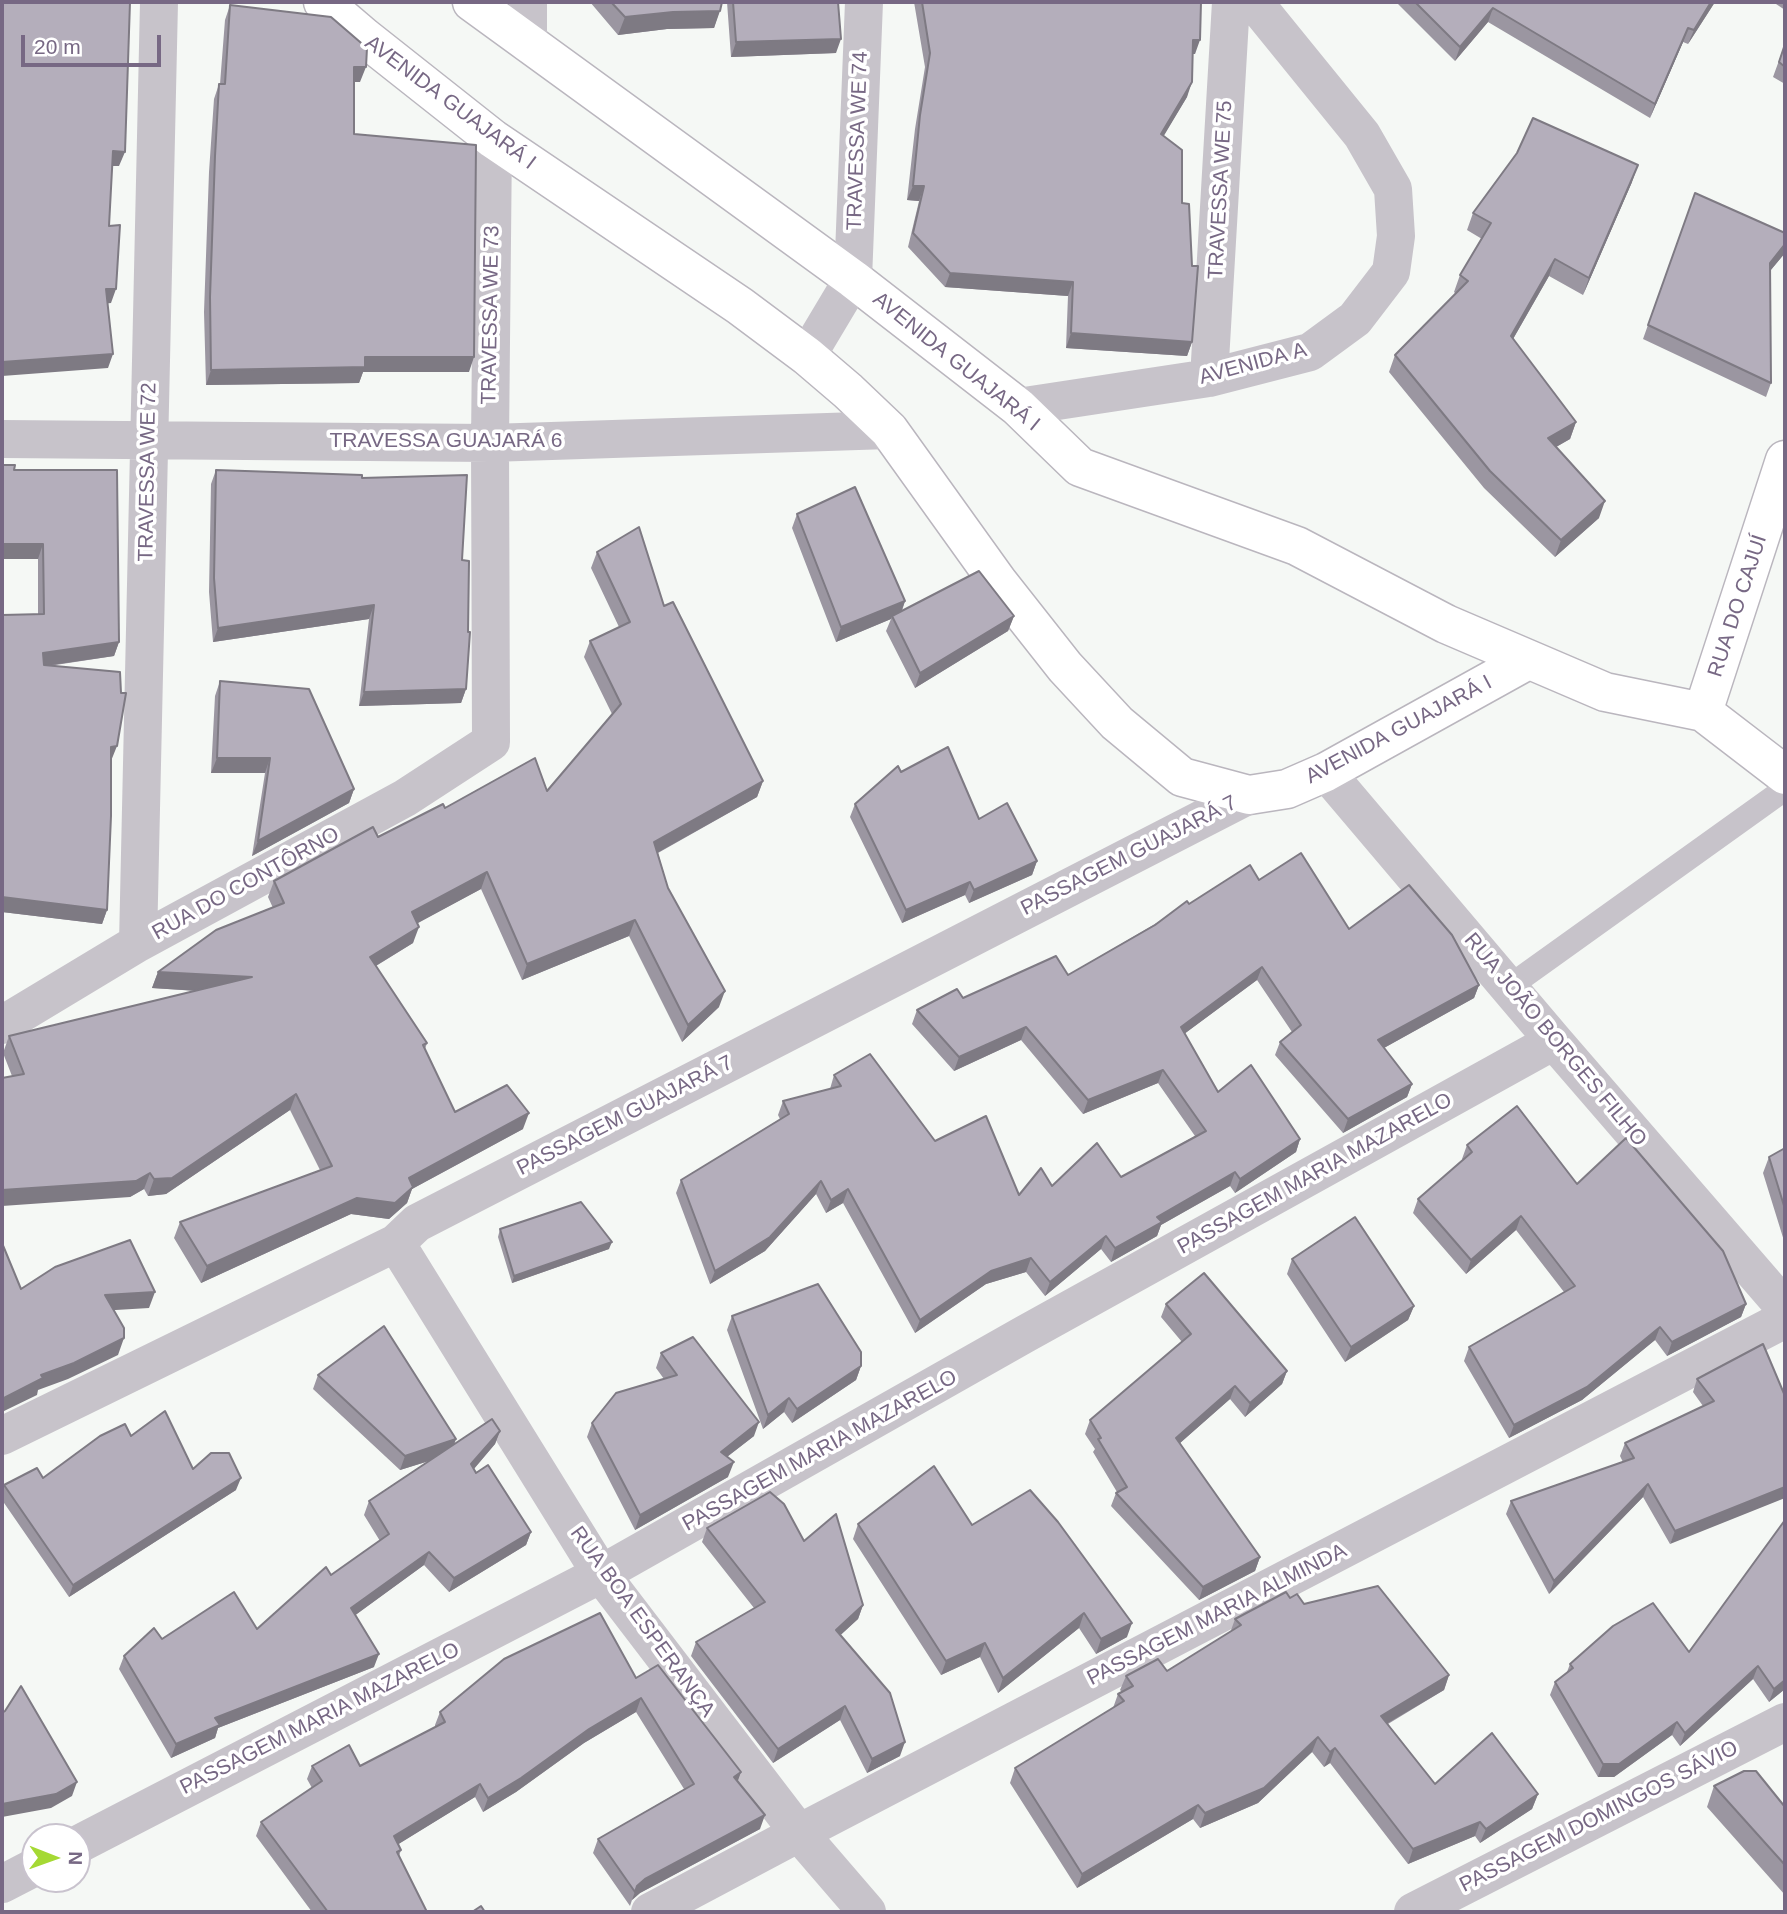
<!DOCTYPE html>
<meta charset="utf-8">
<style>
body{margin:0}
#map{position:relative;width:1787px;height:1914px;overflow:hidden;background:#f5f8f5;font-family:Arial,sans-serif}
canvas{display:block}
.frame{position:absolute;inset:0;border:4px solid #776884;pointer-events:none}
.north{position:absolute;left:21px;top:1823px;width:70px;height:70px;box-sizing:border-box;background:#fff;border:2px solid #c9c3ce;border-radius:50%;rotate:91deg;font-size:19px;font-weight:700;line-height:28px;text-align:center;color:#776884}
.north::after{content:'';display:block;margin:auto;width:24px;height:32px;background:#a5d934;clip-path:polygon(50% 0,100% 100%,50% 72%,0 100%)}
.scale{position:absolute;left:21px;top:35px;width:140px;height:32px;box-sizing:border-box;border:4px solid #776884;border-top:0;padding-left:9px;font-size:21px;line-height:24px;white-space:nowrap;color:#776884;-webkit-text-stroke:5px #fff;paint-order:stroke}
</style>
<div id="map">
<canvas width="1787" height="1914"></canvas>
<div class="frame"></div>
<div class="north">N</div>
<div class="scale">20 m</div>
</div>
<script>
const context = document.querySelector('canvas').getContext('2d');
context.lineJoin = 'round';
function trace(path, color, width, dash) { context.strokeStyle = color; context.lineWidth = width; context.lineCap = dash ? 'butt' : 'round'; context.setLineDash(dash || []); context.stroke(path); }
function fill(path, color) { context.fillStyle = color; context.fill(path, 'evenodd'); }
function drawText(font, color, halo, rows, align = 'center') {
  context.font = font + ' Arial,sans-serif'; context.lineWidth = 7; context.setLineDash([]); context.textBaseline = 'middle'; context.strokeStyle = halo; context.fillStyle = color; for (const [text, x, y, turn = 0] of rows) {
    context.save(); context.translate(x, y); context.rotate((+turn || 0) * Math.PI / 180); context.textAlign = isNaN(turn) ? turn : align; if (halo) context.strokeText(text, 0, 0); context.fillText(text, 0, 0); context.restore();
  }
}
const lane = new Path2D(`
 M1510 986 1785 789`);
const street = new Path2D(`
 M528 43V2
 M807 356 853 279 864 2
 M1209 378 1231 2
 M1018 407 1209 378 1310 352 1355 319 1391 272 1396 236 1393 189 1362 135 1254 2
 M2 439 490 443 889 430
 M1326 772 1554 1041 1785 1308
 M138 943 159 2
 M2 1025 138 943 405 798 491 742 490 443 493 139
 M396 1243 601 1574 799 1833 867 1912
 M2 1436 396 1243 417 1223 1249 795
 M77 1845 601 1574 1025 1334 1554 1041
 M2 1884 35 1867
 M650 1912 799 1833 1785 1319
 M1413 1912 1785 1722`);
const secondary = new Path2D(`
 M323 2 364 37 493 139 740 306 807 356 848 391 889 430 998 582 1065 667 1117 723 1182 777 1249 795 1287 789 1326 772 1528 660
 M472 2 853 279 1018 407 1080 467 1297 546 1446 624 1605 692 1703 712 1785 775
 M1703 712 1785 460`);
const wall = new Path2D(`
 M590 2H722L714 28 667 29 618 35Z
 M727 2H838L836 53 731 57Z
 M914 2H1201L1195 54H1193L1187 97 1163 136 1182 203 1192 342 1187 356 1066 348 1068 296 945 287 908 247 919 201 907 200 915 129 925 67Z
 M1396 2H1715L1688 44 1683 42 1650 118 1488 22 1455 61Z
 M1773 2H1785V10Z
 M230 5 360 82H354V134L469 372H363L359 383 206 385 204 312 209 172 214 99 219 84H220L225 20Z
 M1785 44V84L1773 77Z
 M1632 182 1583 295 1549 276 1513 339 1576 422 1570 439 1556 447 1599 518 1555 557 1484 488 1389 372 1395 355 1456 294 1454 292 1460 275 1482 239 1467 230 1473 213Z
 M1695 193 1785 233V253L1770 271 1771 383 1766 397 1643 339Z
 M14 470 119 642 114 656 49 666 111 761 107 910 102 924 2 912V615L38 614V559Z
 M216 470 362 478 462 560 466 689 461 703 359 706 369 619 213 642 209 592 211 484Z
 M797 514 905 601 902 611 1014 616 1008 631 915 688 886 631 891 619 836 642 792 528Z
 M597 552 664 606 763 781 757 797 658 853 668 888 719 1007 682 1042 629 936 522 980 481 889 417 923 413 943 376 966 427 1043 425 1049 455 1112 523 1129 412 1189 407 1203 389 1219 351 1214 201 1283 174 1238 180 1222 320 1170 290 1110 166 1194 148 1196 144 1189 130 1197 12 1076 3 1053 9 1036 197 991 152 988 158 972 273 908 268 897 274 881 445 808 547 791 612 714 584 657 590 641 619 627 591 568Z
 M220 681 354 789 349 803 252 856 265 773H211L215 696Z
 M901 772 979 819 1037 861 1032 875 969 903 965 895 902 923 850 817 855 804Z
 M1259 880 1349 929 1479 985 1474 998 1384 1048 1412 1084 1407 1097 1343 1133 1275 1055 1280 1042 1292 1032 1257 980 1184 1034 1218 1092 1300 1139 1296 1152 1235 1193 1230 1186 1161 1225 1157 1236 1111 1262 1101 1249 1045 1296 1026 1272 986 1284 915 1333 843 1203 826 1213 816 1194 765 1251 710 1284 676 1193 681 1180 780 1119 778 1115 783 1101 830 1089 834 1075 935 1141 1019 1195 1052 1186 1121 1177 1195 1136 1158 1083 1083 1114 1021 1040 954 1071 912 1024 917 1010 963 998 1068 975 1189 904Z
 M1467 1145 1577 1184 1746 1304 1741 1317 1667 1356 1655 1340 1582 1400 1509 1438 1464 1361 1469 1347 1564 1292 1516 1230 1466 1274 1413 1213 1418 1199 1463 1160 1462 1159Z
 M1785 1148V1244L1763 1173 1769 1157Z
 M500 1229 609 1249 512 1283 498 1237Z
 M1292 1259 1414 1306 1408 1320 1345 1362 1287 1274Z
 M1166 1304 1287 1371 1282 1384 1245 1417 1230 1399 1180 1443 1260 1557 1255 1571 1199 1600 1111 1506 1116 1493 1117 1492 1093 1452 1095 1449 1085 1434 1090 1420 1182 1342 1161 1317Z
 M732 1316 861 1366 856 1380 792 1423 784 1412 763 1429 727 1330Z
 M1763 1344 1670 1544 1643 1497 1549 1594 1506 1514 1511 1501 1623 1462 1620 1456 1625 1443 1703 1406 1693 1392 1697 1379Z
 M661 1353 754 1436 727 1457 728 1477 635 1530 587 1437 592 1423 664 1379 656 1368Z
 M318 1375 455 1444 500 1431 495 1444 474 1469 531 1532 526 1545 449 1592 424 1565 355 1615 374 1667 218 1728 215 1738 171 1758 119 1669 124 1656 162 1639 257 1629 380 1541 364 1515 369 1501 429 1461 400 1470 313 1389Z
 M131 1436 193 1469 236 1490 69 1597 2 1500V1491L4 1485 43 1478Z
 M1785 1520V1689L1769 1702 1753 1679 1680 1746 1672 1735 1614 1777H1598L1550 1695 1555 1682 1567 1672 1570 1664 1689 1652Z
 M858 1524 972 1525 1127 1637 1096 1654 1079 1628 998 1693 980 1657 941 1675 853 1539Z
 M707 1528 804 1541 863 1605 858 1619 840 1635 900 1756 867 1773 840 1720 773 1763 691 1656 696 1642 754 1608 702 1542Z
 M1290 1598 1449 1675 1444 1690 1388 1724 1435 1784 1538 1794 1532 1809 1480 1843 1475 1836 1408 1864 1330 1763 1324 1767 1312 1752 1258 1803 1200 1828 1193 1819 1077 1888 1010 1783 1015 1768 1113 1708 1118 1694 1122 1692 1120 1690 1126 1676 1167 1671 1230 1633 1235 1619Z
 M636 1678 741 1772 737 1781 760 1829 640 1893 632 1900 630 1906 593 1853 598 1839 684 1789 636 1712 584 1743 516 1792 483 1812 475 1797 398 1844 401 1850 399 1856 427 1912H312L256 1836 261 1822 312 1788 307 1779 312 1766H360L435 1727V1725L440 1712Z
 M1714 1786 1785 1807V1895L1707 1807Z`);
const shadedWall = new Path2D(`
 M1711 2H1715L1688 44 1694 30Z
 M1493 8 1488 22 1455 61 1460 47Z
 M720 11 714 28 667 29 618 35 625 17 673 12Z
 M1688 28 1683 42 1650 118 1655 104Z
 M841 39 836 53 731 57 736 42Z
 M1193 40H1200L1195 54H1188Z
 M354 67H366L360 82H348Z
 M1192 82 1187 97 1156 149 1161 134Z
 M113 151 125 152 119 166H108Z
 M1638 165 1632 182 1583 295 1589 278Z
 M913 186H924L919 201 907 200Z
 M1785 244V253L1765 277 1770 263Z
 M1555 259 1549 276 1505 353 1511 336Z
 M950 273 1073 282 1068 296 945 287Z
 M106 289H116L111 303 101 304Z
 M1071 333 1192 342 1187 356 1066 348Z
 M113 354 108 368 2 376V362Z
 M365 357H474L469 372H363L359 383 206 385 211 370Z
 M1576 422 1570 439 1542 455 1548 438Z
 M1605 501 1599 518 1555 557 1561 540Z
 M2 544H43L38 559H2Z
 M905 601 900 615 892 616 891 619 836 642 841 627Z
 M374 605 369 619 213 642 218 628Z
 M1014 616 1008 631 915 688 920 673Z
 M119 642 114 656 38 667 43 653Z
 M466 689 461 703 359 706 364 692Z
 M117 746 111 761V747Z
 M217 758H270L265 773H211Z
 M763 781 757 797 648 858 654 842Z
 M354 789 349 803 252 856 258 841Z
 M1037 861 1032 875 969 903 974 890Z
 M487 872 481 889 407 929 412 912Z
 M970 882 965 895 902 923 906 910Z
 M2 897 107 910 102 924 2 912Z
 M635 920 629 936 522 980 527 964Z
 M419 927 413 943 364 973 370 957Z
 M1262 967 1257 980 1176 1040 1181 1027Z
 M158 972 252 977 246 994 152 988Z
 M1479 985 1474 998 1373 1054 1378 1040Z
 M725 991 719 1007 682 1042 688 1025Z
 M1026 1027 1021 1040 954 1071 959 1057Z
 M1163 1070 1158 1083 1083 1114 1088 1100Z
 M1412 1084 1407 1097 1343 1133 1348 1119Z
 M296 1094 290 1110 166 1194 148 1196 154 1179Z
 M529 1113 523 1129 412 1189 407 1203 389 1219 351 1214 201 1283 207 1266 357 1198 409 1178Z
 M1300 1139 1296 1152 1235 1193 1240 1179Z
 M1235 1172 1230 1186 1161 1225 1157 1236 1111 1262 1115 1248 1157 1217Z
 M150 1173 144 1189 130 1197 2 1206V1190Z
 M821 1181 816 1194 765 1251 710 1284 715 1271Z
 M848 1189 843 1203 826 1213 831 1200Z
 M1521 1216 1516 1230 1466 1274 1471 1260Z
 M1106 1236 1101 1249 1045 1296 1050 1282Z
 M612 1242 609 1249 512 1283 514 1276Z
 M1031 1258 1026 1272 986 1284 915 1333 920 1320 991 1271Z
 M155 1292 149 1308 99 1311 105 1295Z
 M1746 1304 1741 1317 1667 1356 1672 1342Z
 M1414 1306 1408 1320 1345 1362 1351 1347Z
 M1660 1327 1655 1340 1582 1400 1509 1438 1514 1425Z
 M124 1338 118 1355 68 1379 38 1390 37 1395 2 1412V1399L41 1375Z
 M861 1366 856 1380 792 1423 797 1409Z
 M1287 1371 1282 1384 1245 1417 1250 1403Z
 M1235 1386 1230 1399 1171 1451 1176 1438Z
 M789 1398 784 1412 763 1429 768 1415Z
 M759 1422 754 1436 715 1466 721 1452Z
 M500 1431 495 1444 466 1478 471 1464Z
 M456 1439 451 1454 400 1470 405 1456Z
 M734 1462 728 1477 635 1530 640 1515Z
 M241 1478 236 1490 69 1597 73 1585Z
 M1648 1484 1643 1497 1549 1594 1554 1581Z
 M1785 1487V1498L1670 1544 1675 1531Z
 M531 1532 526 1545 449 1592 454 1578Z
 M429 1552 424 1565 346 1622 351 1608Z
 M1260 1557 1255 1571 1199 1600 1203 1587Z
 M863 1605 858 1619 831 1644 836 1630Z
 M1084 1613 1079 1628 998 1693 1003 1678Z
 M1132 1623 1127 1637 1096 1654 1101 1639Z
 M985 1643 980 1657 941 1675 946 1661Z
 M379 1654 374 1667 218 1728 215 1738 171 1758 176 1744 215 1718Z
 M1758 1666 1753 1679 1680 1746 1685 1733Z
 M1449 1675 1444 1690 1376 1730 1381 1716Z
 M1785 1680V1689L1769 1702 1774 1689Z
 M641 1698 636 1712 584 1743 516 1792 483 1812 488 1798 589 1729Z
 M845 1706 840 1720 773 1763 778 1749Z
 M1677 1722 1672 1735 1614 1777H1598L1603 1764Z
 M1318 1737 1312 1752 1258 1803 1200 1828 1205 1813Z
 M905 1742 900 1756 867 1773 872 1759Z
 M1335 1748 1330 1763 1324 1767 1330 1752Z
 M741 1772 736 1786 734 1777Z
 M77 1782 72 1796 51 1808 2 1817V1804Z
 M480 1784 475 1797 389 1850 394 1836Z
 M1538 1794 1532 1809 1480 1843 1486 1829Z
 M1198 1805 1193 1819 1077 1888 1082 1874Z
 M765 1815 760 1829 640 1893 632 1900 637 1886 645 1879Z
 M1480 1822 1475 1836 1408 1864 1413 1849Z`);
const building = new Path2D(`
 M2 2H130L125 152 113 151 109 226 120 225 116 289H106L113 354 2 362Z
 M611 2H722L720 11 673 12 625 17Z
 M733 2H838L841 39 736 42Z
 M922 2H1201L1200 40H1193L1192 82 1161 134 1182 150V203L1189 204 1192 266H1198L1192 342 1071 333 1073 282 950 273 913 233 924 186H913L920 115 930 53Z
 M1415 2H1711L1694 30 1688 28 1655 104 1493 8 1460 47Z
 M230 5 331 17 367 48 366 67H354V134L476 145 474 357H365V367L211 370 210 297 215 156 219 84H225Z
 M1785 44V67L1779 62Z
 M1533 118 1638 165 1589 278 1555 259 1511 336 1576 422 1548 438 1605 501 1561 540 1490 471 1395 355 1468 281 1460 275 1491 223 1473 213 1517 153Z
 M1695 193 1785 233V244L1770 263 1771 383 1648 325Z
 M2 465H15L14 470H117L119 642 43 653 44 665 120 672 121 693H126L117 746 111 747V816L107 910 2 897V615L44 614 43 544H2Z
 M216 470 362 475V478L467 475 462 560 469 561 468 632H470L466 689 364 692 374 605 218 628 214 578Z
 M855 487 905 601 841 627 797 514Z
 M639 527 664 606 673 602 763 781 654 842 668 888 725 991 688 1025 635 920 527 964 487 872 412 912 419 927 370 957 427 1043 423 1045 455 1112 507 1085 529 1113 409 1178 413 1187 395 1203 357 1198 207 1266 180 1222 332 1166 296 1094 172 1178 154 1179 150 1173 136 1181 2 1190V1078L24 1074 9 1036 252 977 158 972 216 930 284 903 274 881 373 827 378 837 443 804 445 808 535 758 547 791 621 704 590 641 630 622 597 552Z
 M979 571 1014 616 920 673 892 616Z
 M220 681 309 689 354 789 258 841 270 758H217Z
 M948 747 979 819 1007 803 1037 861 974 890 970 882 906 910 855 804 898 766 901 772Z
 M1301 853 1349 929 1409 885 1452 935 1479 985 1378 1040 1412 1084 1348 1119 1280 1042 1301 1025 1262 967 1181 1027 1218 1092 1251 1065 1300 1139 1240 1179 1235 1172 1157 1217 1162 1222 1115 1248 1106 1236 1050 1282 1031 1258 991 1271 920 1320 848 1189 831 1200 821 1181 770 1237 715 1271 681 1180 789 1114 783 1101 841 1086 834 1075 870 1054 935 1141 986 1116 1019 1195 1041 1168 1052 1186 1097 1143 1121 1177 1206 1131 1163 1070 1088 1100 1026 1027 959 1057 917 1010 957 989 963 998 1056 956 1068 975 1155 925 1187 901 1189 904 1250 865 1259 880Z
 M1517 1106 1577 1184 1626 1138 1723 1251 1746 1304 1672 1342 1660 1327 1587 1387 1514 1425 1469 1347 1575 1286 1521 1216 1471 1260 1418 1199 1472 1152 1467 1145Z
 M1785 1148V1209L1769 1157Z
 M581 1202 612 1242 514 1276 500 1229Z
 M1355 1217 1414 1306 1351 1347 1292 1259Z
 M130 1240 155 1292 105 1295 124 1328V1338L74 1363 41 1375 43 1378 2 1399V1243L21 1289 55 1267Z
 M1204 1273 1287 1371 1250 1403 1235 1386 1176 1438 1260 1557 1203 1587 1116 1493 1127 1487 1098 1439 1101 1438 1090 1420 1191 1334 1166 1304Z
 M818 1284 861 1352V1366L797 1409 789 1398 768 1415 732 1316Z
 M384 1326 456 1439 405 1456 318 1375Z
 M693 1337 759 1422 721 1452 734 1462 640 1515 592 1423 616 1393 677 1375 661 1353Z
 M1763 1344 1785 1396V1487L1675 1531 1648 1484 1554 1581 1511 1501 1634 1458 1625 1443 1714 1401 1697 1379Z
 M165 1411 193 1469 211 1453H229L241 1478 73 1585 4 1485 37 1468 43 1478 100 1436 125 1424 131 1436Z
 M492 1419 500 1431 471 1464 476 1473 488 1465 531 1532 454 1578 429 1552 351 1608 379 1654 215 1718 220 1725 176 1744 124 1656 154 1628 162 1639 234 1592 257 1629 326 1567 331 1575 389 1534 369 1501Z
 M934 1466 972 1525 1030 1490 1058 1522 1132 1623 1101 1639 1084 1613 1003 1678 985 1643 946 1661 858 1524Z
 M770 1492 784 1504 804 1541 836 1514 863 1605 836 1630 890 1693 905 1742 872 1759 845 1706 778 1749 696 1642 765 1602 707 1528Z
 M1785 1520V1680L1774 1689 1758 1666 1685 1733 1677 1722 1619 1764H1603L1555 1682 1573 1668 1570 1664 1613 1626 1653 1603 1689 1652Z
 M1378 1586 1449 1675 1381 1716 1435 1784 1492 1733 1538 1794 1486 1829 1480 1822 1413 1849 1335 1748 1330 1752 1318 1737 1264 1788 1205 1813 1198 1805 1082 1874 1015 1768 1124 1701 1118 1694 1133 1686 1126 1676 1158 1659 1167 1671 1241 1625 1235 1619 1286 1592 1290 1598 1297 1594 1304 1604Z
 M600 1613 636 1678 658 1665 741 1772 734 1777 765 1815 645 1879 637 1886 635 1892 598 1839 694 1784 641 1698 589 1729 521 1778 488 1798 480 1784 394 1836 401 1850 397 1852 427 1912H328L261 1822 322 1781 312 1766 349 1745 360 1766 445 1722 440 1712 504 1659Z
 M21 1686 77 1782 56 1794 2 1804V1713L5 1711Z
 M1744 1771H1756L1785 1807V1865L1714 1786Z
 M481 1906 485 1912H472Z`);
const streetNames = [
 ["AVENIDA GUAJARÁ I",450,103,37],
 ["TRAVESSA WE 74",858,141,-88],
 ["TRAVESSA WE 75",1221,190,-87],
 ["TRAVESSA WE 73",491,315,-89],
 ["AVENIDA GUAJARÁ I",956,362,39],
 ["AVENIDA A",1253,364,-15],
 ["TRAVESSA GUAJARÁ 6",446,441],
 ["TRAVESSA WE 72",148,472,-89],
 ["RUA DO CAJUÍ",1738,606,-72],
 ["AVENIDA GUAJARÁ I",1399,730,-28],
 ["PASSAGEM GUAJARÁ 7",1129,856,-27],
 ["RUA DO CONTÔRNO",246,884,-29],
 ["RUA JOÃO BORGES FILHO",1555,1040,50],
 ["PASSAGEM GUAJARÁ 7",625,1116,-27],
 ["PASSAGEM MARIA MAZARELO",1315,1174,-29],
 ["PASSAGEM MARIA MAZARELO",820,1451,-29],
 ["PASSAGEM MARIA ALMINDA",1217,1615,-27],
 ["RUA BOA ESPERANÇA",642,1622,54],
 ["PASSAGEM MARIA MAZARELO",320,1719,-27],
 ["PASSAGEM DOMINGOS SÁVIO",1599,1817,-27]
];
trace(secondary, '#bab6be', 41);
trace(lane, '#c7c3ca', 24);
trace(street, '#c7c3ca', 38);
trace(secondary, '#fff', 38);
fill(wall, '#9b96a1');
fill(shadedWall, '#7e7a83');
fill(building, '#b4aebb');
trace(building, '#7e7a83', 2);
drawText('21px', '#776884', '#fff', streetNames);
</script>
